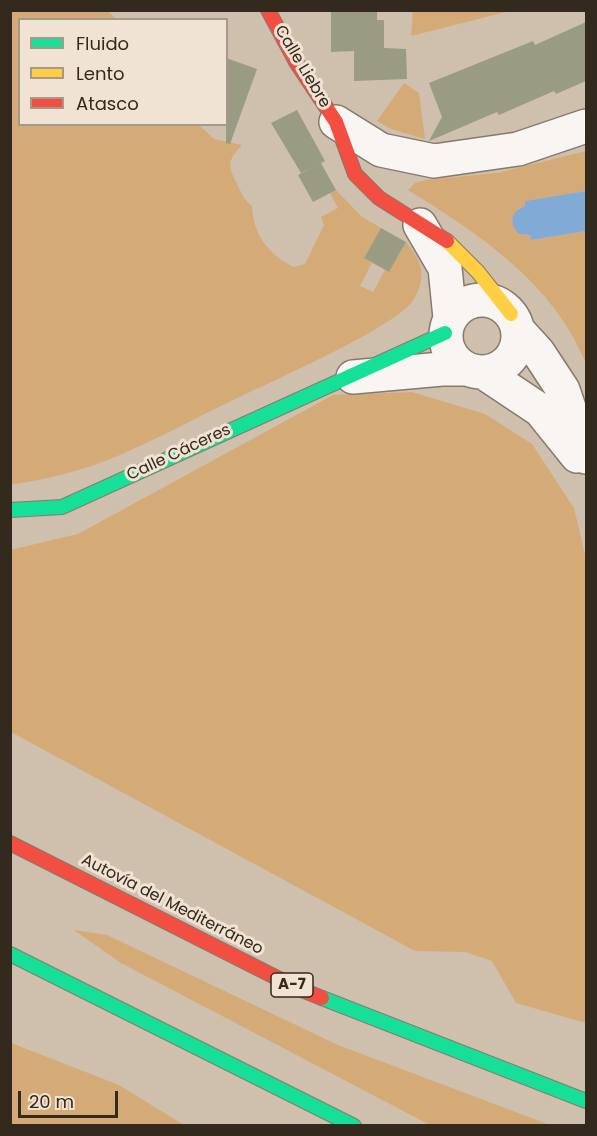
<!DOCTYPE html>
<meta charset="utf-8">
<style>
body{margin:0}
#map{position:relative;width:597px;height:1136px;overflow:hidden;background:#cfbfad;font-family:Poppins,sans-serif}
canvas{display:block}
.frame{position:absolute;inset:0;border:12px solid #33291c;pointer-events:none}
.legend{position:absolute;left:18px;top:18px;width:210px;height:108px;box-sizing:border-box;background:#f1e3d3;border:2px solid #a5998a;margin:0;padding:8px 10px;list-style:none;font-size:18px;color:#33291c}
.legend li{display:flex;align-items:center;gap:12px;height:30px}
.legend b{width:30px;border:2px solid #a5998a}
.scale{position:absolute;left:18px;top:1091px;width:100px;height:27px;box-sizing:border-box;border:3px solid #33291c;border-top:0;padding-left:8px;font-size:18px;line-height:21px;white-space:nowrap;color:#33291c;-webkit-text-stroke:4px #f1e3d3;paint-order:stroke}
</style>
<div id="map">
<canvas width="597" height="1136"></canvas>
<div class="frame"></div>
<ul class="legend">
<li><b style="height:8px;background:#16e098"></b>Fluido</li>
<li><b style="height:8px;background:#ffcf43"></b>Lento</li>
<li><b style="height:8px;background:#f24e42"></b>Atasco</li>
</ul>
<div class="scale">20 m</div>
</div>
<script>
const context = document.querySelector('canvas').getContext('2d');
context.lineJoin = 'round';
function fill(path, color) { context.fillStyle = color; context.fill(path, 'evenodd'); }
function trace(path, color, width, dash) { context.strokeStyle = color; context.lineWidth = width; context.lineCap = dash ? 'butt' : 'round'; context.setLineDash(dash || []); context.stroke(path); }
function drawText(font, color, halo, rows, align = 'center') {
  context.font = font + ' Poppins,sans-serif'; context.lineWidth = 6; context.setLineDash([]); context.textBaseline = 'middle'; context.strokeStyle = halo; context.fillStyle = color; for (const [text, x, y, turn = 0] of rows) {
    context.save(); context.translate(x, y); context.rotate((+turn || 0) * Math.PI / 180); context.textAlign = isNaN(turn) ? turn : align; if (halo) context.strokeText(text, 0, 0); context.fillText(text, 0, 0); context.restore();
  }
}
const green = new Path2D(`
 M11 10 108 11 116 19 20 20V124L199 125 214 139 242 145C226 162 228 166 238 186 242 194 245 201 252 206 253 235 269 255 294 267L305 264 324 225 321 217 338 208 330 193 336 190 361 216 381 228 364 258 372 263 360 286 373 292 385 270 389 272 406 242C421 261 428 275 414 299 398 327 263 385 227 403 192 420 157 439 120 455 85 470 49 479 10 485Z
 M413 11V10L510 11 411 36Z
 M404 83 419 93 425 139 391 129 377 121Z
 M586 151V191L525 201V206L519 208 524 235H530L531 240 586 231V364C554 283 479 234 408 190L415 183 425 180 497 173Z
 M412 392 485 414 532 444 574 508 586 559V1023L516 1003 492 961 465 952 415 951 11 732 10 550 78 534 333 395Z
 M74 930 107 935 338 1045 550 1125H430L121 963Z
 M11 1043 119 1085 184 1125H11Z`);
const water = new Path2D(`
 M586 191V231L531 240 530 235 519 234C508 223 511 211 525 206V201Z`);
const building = new Path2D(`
 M331 10H377V20H384V48L406 49 407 79 354 81V51L331 52Z
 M586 22V81L556 94 554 91 499 115 497 112 429 141 442 117 429 83 533 41 535 45Z
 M226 58 257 69 230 144 226 143Z
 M297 110 325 161 321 163 336 190 313 202 298 175 319 164 301 173 271 123Z
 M381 228 406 242 389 272 364 258Z`);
const street = new Path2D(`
 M336 122 381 150 434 161 518 149 586 126
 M420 225 445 268 450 318
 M446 336a36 36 0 1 1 72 0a36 36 0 1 1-72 0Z
 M518 330 538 352 563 390 586 457
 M483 372 540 410 577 456
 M353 377 442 369H467`);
const fast = new Path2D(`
 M10 510 62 507 445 333
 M10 954 354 1126
 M322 998 586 1101`);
const slow = new Path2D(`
 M447 241 478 272 511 314`);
const jam = new Path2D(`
 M268 10 296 62 336 122 355 174 379 198 447 241
 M10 843 297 988 322 998`);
const shields = [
 [292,985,42]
];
const shieldNames = [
 ["A-7",292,985]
];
const streetNames = [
 ["Calle Liebre",302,67,59],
 ["Calle Cáceres",179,453,-25],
 ["Autovía del Mediterráneo",172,905,27]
];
fill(green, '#d4ab77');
fill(water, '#81abd6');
fill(building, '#9a9b83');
trace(street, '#867a6d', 36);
trace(fast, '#867a6d', 16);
trace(slow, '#867a6d', 16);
trace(jam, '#867a6d', 16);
trace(street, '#f8f5f3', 33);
trace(fast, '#16e098', 14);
trace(slow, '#ffcf43', 14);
trace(jam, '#f24e42', 14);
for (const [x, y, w] of shields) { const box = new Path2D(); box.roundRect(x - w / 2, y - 12, w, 24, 4.5); context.fillStyle = '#f1e3d3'; context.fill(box); trace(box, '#33291c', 1.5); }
drawText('bold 15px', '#33291c', null, shieldNames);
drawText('16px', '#33291c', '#f1e3d3', streetNames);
</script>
